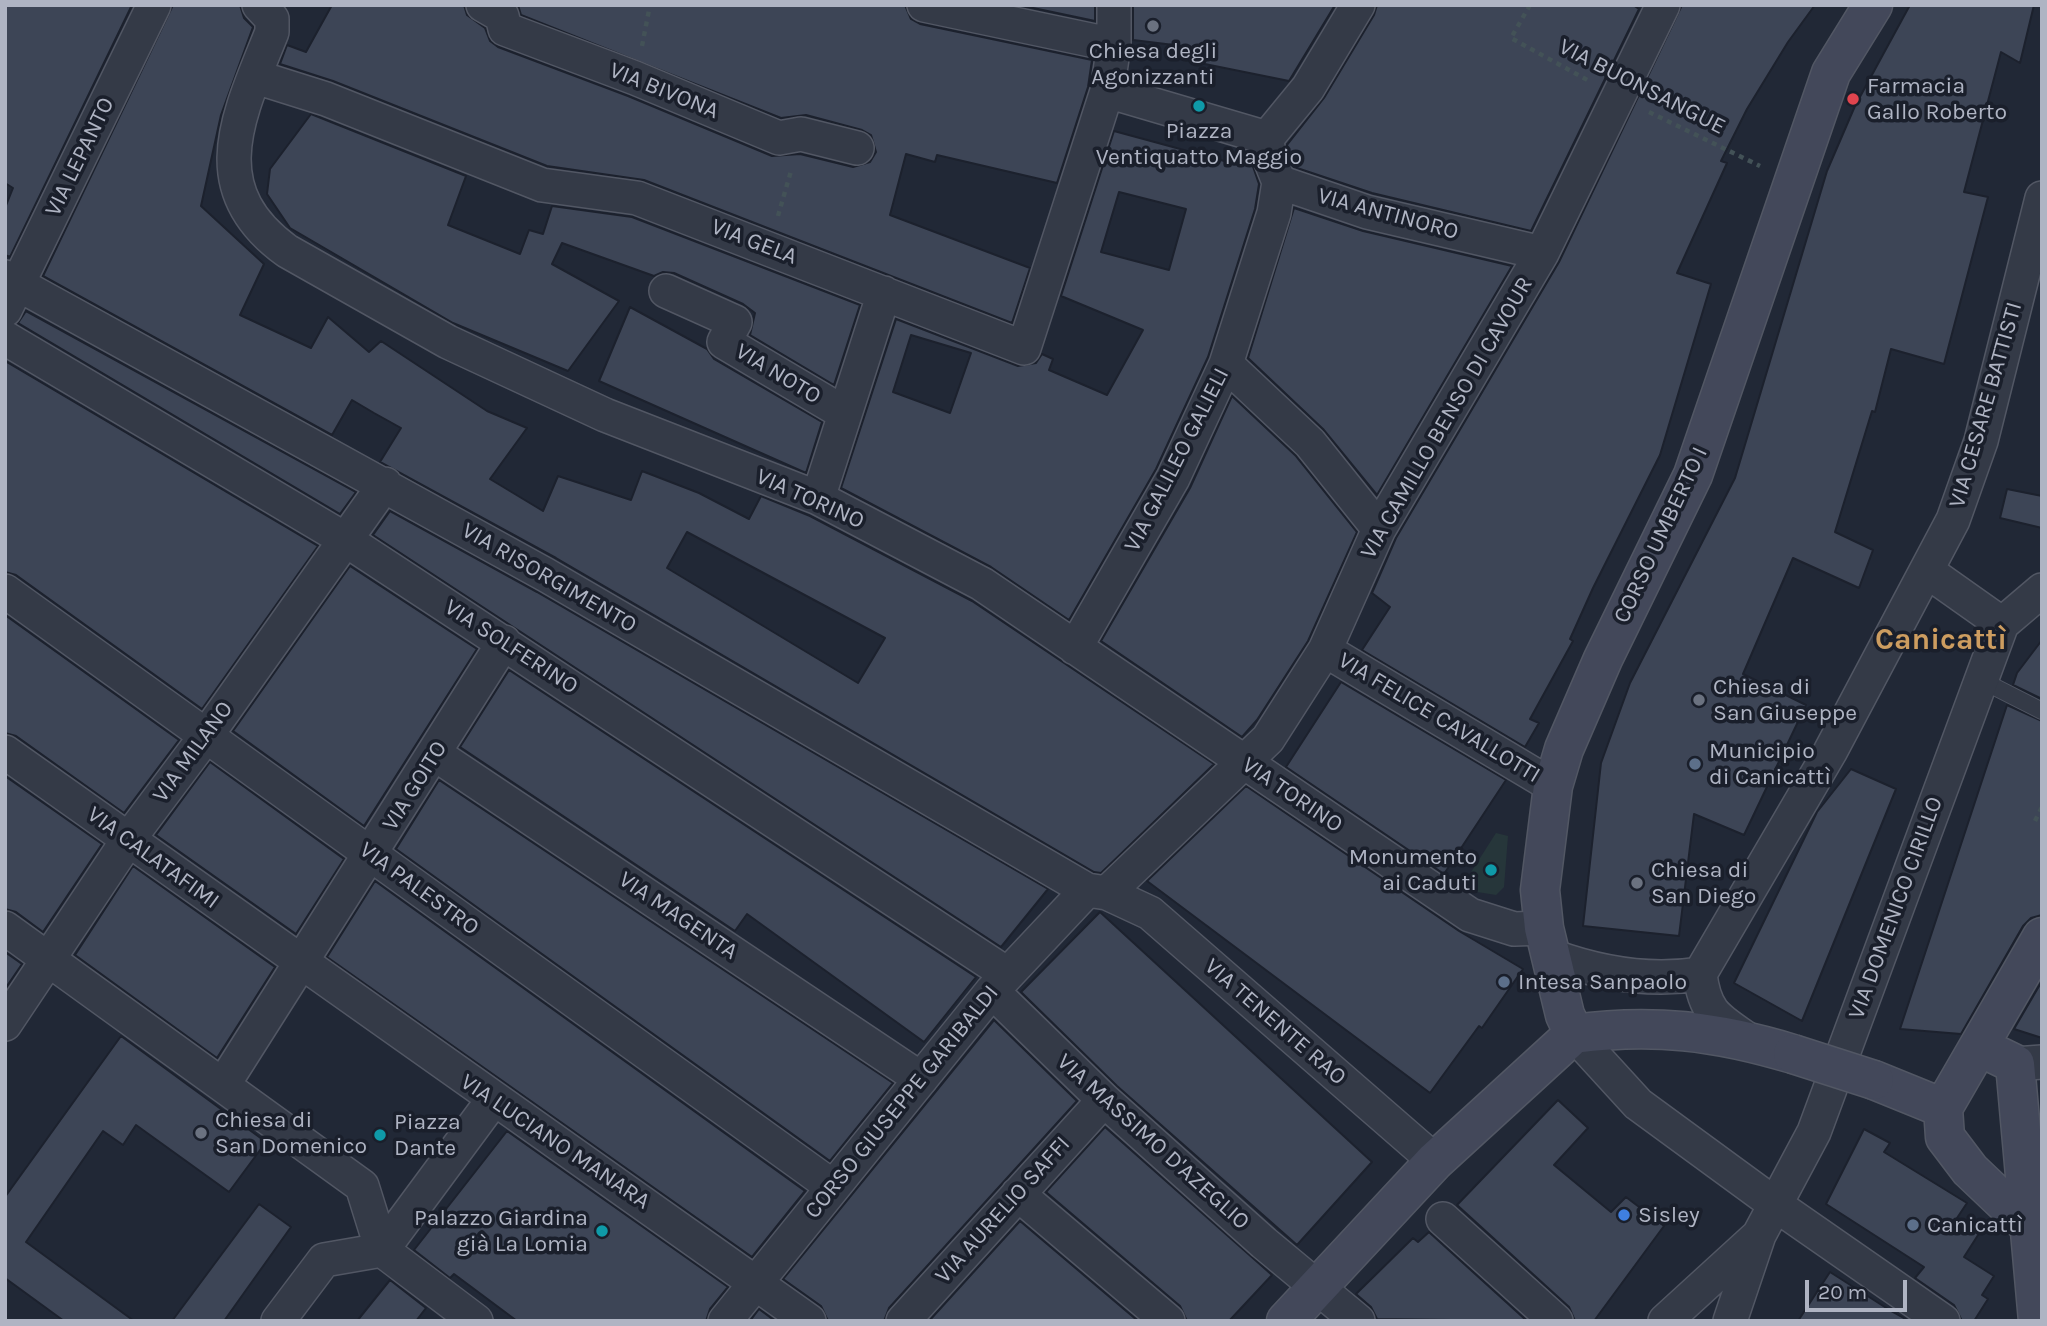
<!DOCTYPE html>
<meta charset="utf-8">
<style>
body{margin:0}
#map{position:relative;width:2047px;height:1326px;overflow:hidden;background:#212836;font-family:Karla,sans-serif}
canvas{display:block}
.frame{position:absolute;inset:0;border:7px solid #afb4c3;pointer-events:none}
.scale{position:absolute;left:1805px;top:1280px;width:102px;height:32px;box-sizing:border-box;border:4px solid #afb4c3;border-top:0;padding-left:9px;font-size:21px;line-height:24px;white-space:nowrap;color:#afb4c3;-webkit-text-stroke:5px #1a1f2b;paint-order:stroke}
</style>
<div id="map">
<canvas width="2047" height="1326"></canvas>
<div class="frame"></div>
<div class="scale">20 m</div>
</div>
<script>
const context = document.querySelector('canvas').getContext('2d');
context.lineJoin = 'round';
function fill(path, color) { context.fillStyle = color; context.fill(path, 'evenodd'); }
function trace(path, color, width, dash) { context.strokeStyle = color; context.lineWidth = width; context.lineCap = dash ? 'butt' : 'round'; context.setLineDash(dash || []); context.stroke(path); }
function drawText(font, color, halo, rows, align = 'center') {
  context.font = font + ' Karla,sans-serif'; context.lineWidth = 7; context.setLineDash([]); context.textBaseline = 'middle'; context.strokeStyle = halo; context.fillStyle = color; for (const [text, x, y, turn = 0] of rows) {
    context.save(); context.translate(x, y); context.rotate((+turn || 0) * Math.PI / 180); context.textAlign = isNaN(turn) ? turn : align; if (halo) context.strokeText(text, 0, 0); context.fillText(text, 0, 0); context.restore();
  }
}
const green = new Path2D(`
 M1496 833 1508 836 1504 887 1496 895 1471 891 1466 880Z`);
const building = new Path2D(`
 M5 5H132L10 257 5 255V208L13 188 5 183Z
 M173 5H240L244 18 253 27 221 115 201 206 264 264 240 315 311 348 328 317 369 352 381 341 487 411 527 428 490 479 543 511 558 476 631 500 642 471 699 493 749 519 761 496 810 516 972 601 1214 764 1101 873 1094 872 556 558 380 462 401 428 374 413 352 400 332 435 43 276ZM687 532 885 638 858 683 667 568Z
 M332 5H464L467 15 485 28 490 41 498 47 628 96 772 156 800 154 853 167 870 162 876 152 871 135 862 130 806 115 781 118 521 15 518 5H905L911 19 920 24 1092 60 1088 87 1057 183 937 155 935 162 906 154 890 215 1030 268 1012 323 644 180 547 166 333 81 280 64 287 45 306 52Z
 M1019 5H1095V21Z
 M1133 5H1335L1289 81 1180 59 1182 46 1133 40Z
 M1377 5H1633L1639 9 1531 231 1372 193 1294 167 1287 145 1324 98 1374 15Z
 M1682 5H1815L1788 42 1747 109 1721 161 1727 163 1677 273 1711 284 1660 455 1593 588 1570 639 1573 641 1530 719 1539 723 1525 747 1362 650 1390 607 1372 593 1396 538 1559 262Z
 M1910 5H2034L2020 63 2001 52 1964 192 1988 197 1944 364 1891 349 1875 412 1872 411 1835 532 1873 550 1859 588 1793 558 1743 674 1806 705 1744 835 1694 814 1679 936 1583 926 1601 763 1630 683 1735 478 1827 171 1855 106Z
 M311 114 466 176 448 225 520 254 529 230 543 234 552 206 632 217 860 305 834 385 750 335 755 313 743 304 674 273 663 272 654 276 562 243 552 264 619 301 568 371 453 323 290 228 267 194 270 169Z
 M1114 131 1239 165 1243 153 1249 155 1259 184 1255 209 1208 357 1156 469 1069 620 991 567 841 488 896 319 1018 366 1036 363 1042 354 1053 359 1049 370 1107 395 1143 330 1061 296ZM1119 192 1186 209 1169 270 1101 252ZM911 335 971 353 950 413 893 392Z
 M1294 208 1363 231 1512 266 1377 495 1323 429 1248 358Z
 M630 307 707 349 714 359 822 422 806 473 599 381Z
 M26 311 356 492 340 514 18 323Z
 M5 361 318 546 202 709 16 575 5 572Z
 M1232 396 1296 456 1357 532 1308 641 1257 720 1242 737 1101 641 1190 488Z
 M2007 489 2042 496V528L2000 518Z
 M390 511 537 592 1048 889 1001 947 373 535Z
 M350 566 477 649 364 826 233 731Z
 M5 615 179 740 124 813 16 736 5 733Z
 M2042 640V699L2013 685 2017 673Z
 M509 670 976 977 924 1042 747 914 735 931 460 747Z
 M1341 682 1506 780 1444 874 1286 767Z
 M2007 705 2042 721V915L2031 918 2023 926 1961 1034 1900 1029Z
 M210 762 344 859 296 934 156 835Z
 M1851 769 1896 789 1802 1021 1734 983 1817 812Z
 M5 776 102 844 43 932 16 912 5 909Z
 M439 780 893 1083 830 1161 396 849Z
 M1246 786 1459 931 1523 969 1482 1028 1479 1026 1430 1093 1147 881Z
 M133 866 275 967 217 1058 75 955Z
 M375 881 805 1191 752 1257 327 957Z
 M1100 912 1372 1162 1297 1245 1117 1086 1021 992Z
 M5 952 22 964 5 989Z
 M2042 981V1038L2014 1029Z
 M994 1020 1077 1101 889 1308 884 1321H828L821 1306 783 1279Z
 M121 1036 266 1142 229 1192 136 1125 123 1145 103 1131 26 1242 134 1321H64L5 1278V1197Z
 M1558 1100 1588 1128 1554 1165 1611 1212 1626 1197 1664 1226 1594 1321H1575L1569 1307 1457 1205Z
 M1105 1127 1272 1275 1229 1321H1187L1180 1306 1046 1192Z
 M1864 1129 1890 1143 1884 1152 1967 1203 1957 1218 1980 1232 1964 1257 1994 1276 1982 1295 1988 1299 1974 1321H1962L1954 1305 1915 1278 1924 1267 1826 1204Z
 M507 1131 728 1287 710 1309 706 1321H517L454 1274 450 1278 414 1250Z
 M259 1204 291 1227 224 1321H172Z
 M1020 1221 1138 1321H929Z
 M1429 1232 1430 1233 1527 1321 1377 1319 1371 1307 1356 1294 1413 1238 1418 1242Z
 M1830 1272 1891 1311 1909 1321H1798Z
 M390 1280 426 1308 416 1321H357Z
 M759 1309 775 1321H750Z`);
const path = new Path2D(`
 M1530 5 1511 38 1591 82
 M642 46 650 5
 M1649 112 1760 166
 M778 216 791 171
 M2035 821 2042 807`);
const lane = new Path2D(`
 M1979 679 2042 711`);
const street = new Path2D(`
 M259 5 272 19V32C239 115 200 188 287 251L448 342 605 415 818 498 982 584 1470 915 1514 929 1544 928
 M483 5 502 16 505 29 635 78 779 138 801 134 857 148
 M924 5 1114 45
 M256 77 326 99 542 185 637 198 1024 348 1107 91 1114 45V5
 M1107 91 1267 138
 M1267 138 1269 157 1279 182 1367 212 1542 253
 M1267 138 1308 88 1358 5
 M5 277 546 575 1087 890 1107 893 1150 913 1435 1161
 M666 291 735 322 724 342 844 413
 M5 310 154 5
 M5 338 346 540 1007 974
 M1226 364 1310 443 1379 529
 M818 498 884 293
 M1927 571 2002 624
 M5 591 833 1187
 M1075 648 1173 478 1226 364 1274 213 1279 182
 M1325 650 1553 786
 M5 752 809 1321
 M435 754 921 1079
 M1107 893 1268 739 1325 650 1379 529 1542 253 1663 5
 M5 928 362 1186 382 1250
 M1552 956C1601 974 1649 982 1700 974
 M992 991 1104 1100 1264 1243 1358 1321
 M5 1024 128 840 206 736 385 484
 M1574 1034 1638 1104 1776 1205 1943 1321
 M1750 1041C1719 1019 1705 1015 1700 974L1830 752 1953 520 1981 441 2042 198
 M2015 1064 2042 1062
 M223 1085 504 642
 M1018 1194 1168 1321
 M1443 1219 1556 1321
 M382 1250 476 1321
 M278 1321 324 1260 382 1250 493 1100
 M725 1321 992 991 1087 890
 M903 1321 1104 1100
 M1665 1321 1757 1237
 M1730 1321 1759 1235 1814 1132 2002 624 2042 590`);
const secondary = new Path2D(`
 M1574 1034 1565 1015 1544 928 1540 890 1553 786 1564 749 1603 659 1693 475 1831 73 1873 5
 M1574 1034C1652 1023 1717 1031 1793 1054
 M1980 1047 2015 1064 2038 1321
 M1874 1080 1943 1108
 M2029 1226 1970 1170 1945 1137 1943 1108 2042 937
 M1286 1321 1435 1161 1574 1034`);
const secondaryBridge = new Path2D(`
 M1793 1054 1874 1080`);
const markers = [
 [1153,26,7,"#6b7280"],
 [1853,99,7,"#e0444e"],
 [1199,106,7,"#0f9aa8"],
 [1699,700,7,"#6b7280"],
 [1695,764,7,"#5c6f8a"],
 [1491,870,7,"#0f9aa8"],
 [1637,883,7,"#6b7280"],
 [1504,982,7,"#5c6f8a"],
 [201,1133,7,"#6b7280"],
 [380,1135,7,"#0f9aa8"],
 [1624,1215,7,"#3f7fe0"],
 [1913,1225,7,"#5c6f8a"],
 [602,1231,7,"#0f9aa8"]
];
const poiNames = [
 ["Chiesa degli",1153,51,"center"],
 ["Agonizzanti",1153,77,"center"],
 ["Farmacia",1867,86],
 ["Gallo Roberto",1867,112],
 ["Piazza",1199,131,"center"],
 ["Ventiquatto Maggio",1199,157,"center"],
 ["Chiesa di",1713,687],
 ["San Giuseppe",1713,713],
 ["Municipio",1709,751],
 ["di Canicattì",1709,777],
 ["Monumento",1477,857,"right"],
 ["ai Caduti",1477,883,"right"],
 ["Chiesa di",1651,870],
 ["San Diego",1651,896],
 ["Intesa Sanpaolo",1518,982],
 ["Chiesa di",215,1120],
 ["San Domenico",215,1146],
 ["Piazza",394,1122],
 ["Dante",394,1148],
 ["Sisley",1638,1215],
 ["Palazzo Giardina",588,1218,"right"],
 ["già La Lomia",588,1244,"right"],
 ["Canicattì",1927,1225]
];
const streetNames = [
 ["VIA BUONSANGUE",1642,87,27],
 ["VIA BIVONA",664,91,22],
 ["VIA LEPANTO",80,157,-64],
 ["VIA ANTINORO",1388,214,15],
 ["VIA GELA",754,242,21],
 ["VIA NOTO",778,374,31],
 ["VIA CESARE BATTISTI",1986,405,-74],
 ["VIA CAMILLO BENSO DI CAVOUR",1447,418,-60],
 ["VIA GALILEO GALIELI",1177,460,-63],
 ["VIA TORINO",810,499,24],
 ["CORSO UMBERTO I",1661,535,-65],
 ["VIA RISORGIMENTO",549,578,30],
 ["VIA SOLFERINO",511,647,33],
 ["VIA FELICE CAVALLOTTI",1439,718,31],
 ["VIA MILANO",193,752,-54],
 ["VIA GOITO",415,786,-58],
 ["VIA TORINO",1292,795,34],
 ["VIA CALATAFIMI",153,858,36],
 ["VIA PALESTRO",419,889,36],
 ["VIA DOMENICO CIRILLO",1896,908,-70],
 ["VIA MAGENTA",678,916,34],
 ["VIA TENENTE RAO",1275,1022,41],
 ["CORSO GIUSEPPE GARIBALDI",902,1102,-51],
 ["VIA LUCIANO MANARA",555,1142,34],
 ["VIA MASSIMO D'AZEGLIO",1153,1142,42],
 ["VIA AURELIO SAFFI",1003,1210,-48]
];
const districtNames = [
 ["Canicattì",1941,640]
];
fill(green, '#26363a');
fill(building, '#3d4556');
trace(building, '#1c212d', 2);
trace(lane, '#525764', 18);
trace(street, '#525764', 36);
trace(secondary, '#525764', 41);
trace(path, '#435257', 4.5, [5, 5]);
trace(lane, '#343a47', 16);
trace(street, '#343a47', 33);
trace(secondary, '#43485a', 38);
trace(secondaryBridge, '#525764', 41, []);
trace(secondaryBridge, '#43485a', 38);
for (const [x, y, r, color] of markers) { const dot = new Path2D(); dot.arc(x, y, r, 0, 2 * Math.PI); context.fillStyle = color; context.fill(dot); trace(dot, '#1a1f2b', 2.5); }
drawText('23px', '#afb4c3', '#1a1f2b', poiNames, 'left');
drawText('23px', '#afb4c3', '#1a1f2b', streetNames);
drawText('bold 30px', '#cd9d60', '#1a1f2b', districtNames);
</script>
